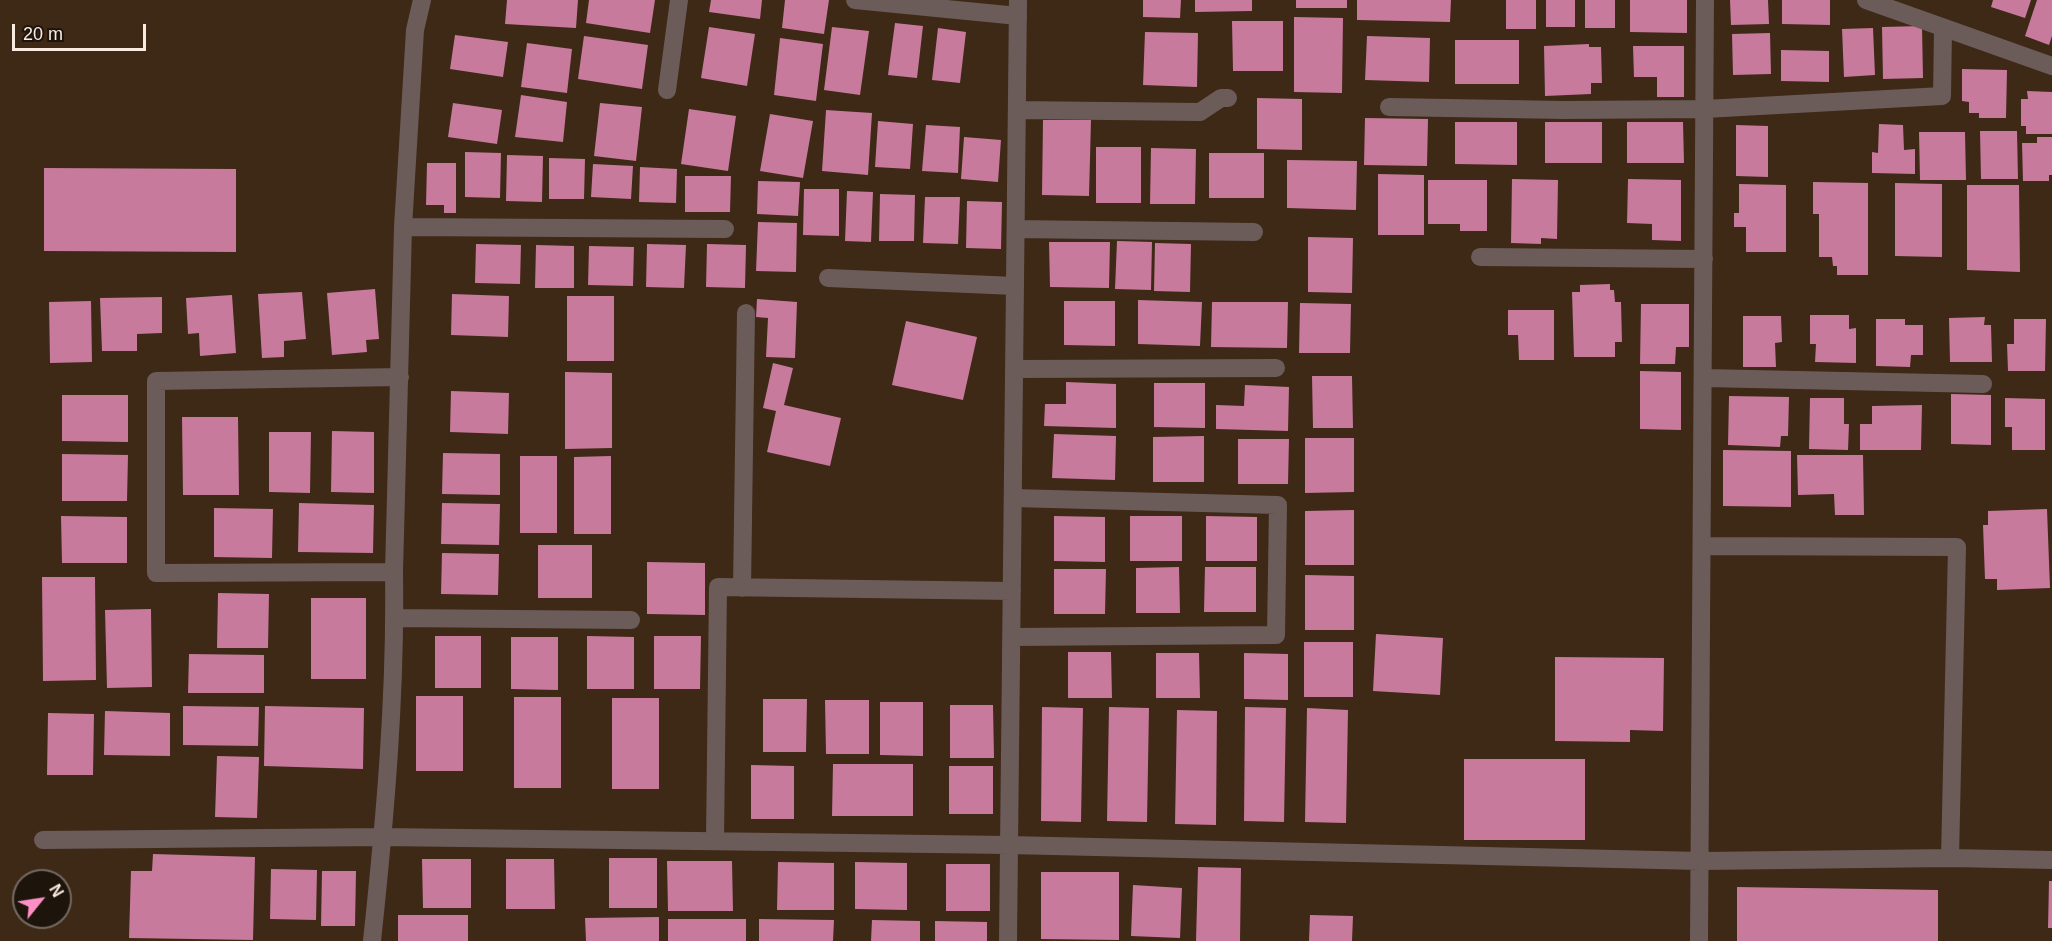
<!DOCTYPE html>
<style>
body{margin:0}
#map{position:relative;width:2052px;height:941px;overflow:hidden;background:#3e2816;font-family:Helvetica,sans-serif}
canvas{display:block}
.north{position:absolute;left:12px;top:869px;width:60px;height:60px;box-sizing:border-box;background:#1d140c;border:2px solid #756a61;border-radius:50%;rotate:60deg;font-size:16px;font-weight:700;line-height:24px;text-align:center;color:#faebe0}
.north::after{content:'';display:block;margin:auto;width:21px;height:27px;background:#fc8fc3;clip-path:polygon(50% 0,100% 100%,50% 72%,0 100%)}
.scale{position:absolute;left:12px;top:24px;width:134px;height:27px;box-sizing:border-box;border:3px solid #faebe0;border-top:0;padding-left:8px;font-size:18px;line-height:21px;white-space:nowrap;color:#faebe0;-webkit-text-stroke:4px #1d140c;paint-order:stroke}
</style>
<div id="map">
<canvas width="2052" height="941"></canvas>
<div class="north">N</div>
<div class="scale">20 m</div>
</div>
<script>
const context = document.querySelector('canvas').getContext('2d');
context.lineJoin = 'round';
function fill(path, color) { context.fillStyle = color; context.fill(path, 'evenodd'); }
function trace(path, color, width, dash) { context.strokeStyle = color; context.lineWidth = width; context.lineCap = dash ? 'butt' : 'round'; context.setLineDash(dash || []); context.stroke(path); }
const building = new Path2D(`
 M507 0H578L576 28 505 24Z
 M589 0H655L650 33 586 23Z
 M711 0H762L760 19 709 12Z
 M785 0H829L824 34 782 28Z
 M1143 0H1181L1180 18 1143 17Z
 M1195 0H1252V11L1195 12Z
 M1296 0H1347V8H1296Z
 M1357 0H1451L1450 22 1357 20Z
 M1506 0H1536V29H1506Z
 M1546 0H1575V27H1546Z
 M1585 0H1615V28H1585Z
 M1630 0H1687V33L1630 32Z
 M1730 0H1768L1769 24 1731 25Z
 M1782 0H1830V25L1782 24Z
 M1993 0H2031L2025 18 1991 7Z
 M2037 0H2052V36L2049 45 2025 36Z
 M1294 17 1343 18 1342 93 1294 92Z
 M1232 21H1283V71H1233Z
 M895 23 923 26 917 78 888 75Z
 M1922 26 1923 78 1883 79 1882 27Z
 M709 27 755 34 747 86 701 78Z
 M832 27 869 31 860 95 824 90Z
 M938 28 966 32 960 83 932 80Z
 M1873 28 1875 75 1844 77 1842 29Z
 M1145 32 1198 33 1197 87 1143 85Z
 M1770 33 1771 74 1733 75 1732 34Z
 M455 35 508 42 503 77 450 69Z
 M584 36 648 45 642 89 578 79Z
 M1367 36 1430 38 1429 82 1365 80Z
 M780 38 823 44 816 101 774 95Z
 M1455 40H1519V84H1455Z
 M527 43 572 49 567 93 521 87Z
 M1589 44V47H1601L1602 83H1591V94L1545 96 1544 46Z
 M1633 46H1684V97H1657V77H1634Z
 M1781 50 1829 51V82L1781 81Z
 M1962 69 2007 70 2006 118H1979V113H1969V102L1962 101Z
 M2027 91 2052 92V134H2026V126H2021V99H2028Z
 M521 95 567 102 563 142 515 137Z
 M1257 98 1302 99V150L1257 149Z
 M453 103 502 110 497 144 448 137Z
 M600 103 642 107 636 161 594 156Z
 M689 109 736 116 728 171 681 164Z
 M826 110 872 113 868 175 822 171Z
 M770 114 813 121 803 178 760 171Z
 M1365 118 1428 119 1427 166 1364 165Z
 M1043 120H1091L1089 196 1042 195Z
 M878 121 913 124 910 169 875 167Z
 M1455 122H1517V165L1455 164Z
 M1545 122H1602V163H1545Z
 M1627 122H1683L1684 163H1627Z
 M1879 124 1903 125 1904 150 1915 149V174L1872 173V152L1878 153Z
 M926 125 960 127 958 173 922 171Z
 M1736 125 1768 126V177L1736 176Z
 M1980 131H2017L2018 179H1981Z
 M1919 132H1965L1966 180H1920Z
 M964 137 1001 140 998 182 961 179Z
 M2037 137H2052V175H2049V181H2023L2022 143H2037Z
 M1096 147H1141V203H1096Z
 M1151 148 1196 149 1195 204H1150Z
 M465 152 501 153 500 198 465 197Z
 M1209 153H1264V198H1209Z
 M507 155 543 156 542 202 506 201Z
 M549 158 585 159 584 199H549Z
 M1287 160 1357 161 1356 210 1287 208Z
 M427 163H456V213H444V205H426Z
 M593 164 633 166 631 199 591 197Z
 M640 167 677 169 676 203 639 202Z
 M44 168 236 169V252L44 251Z
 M1378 174 1424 175V235H1378Z
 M685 176H731L730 212H685Z
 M1512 179 1558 180 1557 239 1541 238V244L1511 243Z
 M1628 179 1681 180V241L1652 240V224L1627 223Z
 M1428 180H1487V231H1460V224H1428Z
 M758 181 800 182 798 216 757 214Z
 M1813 182 1868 183V275H1837V266H1833L1832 257H1819V214H1813Z
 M1895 183 1942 184V257L1895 256Z
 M1739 184 1786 185V252H1746V227H1734V213H1739Z
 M1967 185H2019L2020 272 1967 270Z
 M804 189H839V236L803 235Z
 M847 191 873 192 871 242 845 241Z
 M880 194 915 195 914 241H879Z
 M925 197H960L958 244 923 243Z
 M967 201 1002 202 1001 249 966 248Z
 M758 222 797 223 796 272 756 271Z
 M1308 237 1353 238 1352 293 1308 292Z
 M1117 241 1152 242 1151 290 1115 289Z
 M1049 242H1110L1109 288 1050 287Z
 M1155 243 1191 244 1190 292 1154 291Z
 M476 244 521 245 520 284 475 283Z
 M647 244 686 245 684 288 646 287Z
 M707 244 746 245 745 288 706 287Z
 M536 245 574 246V288H535Z
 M589 246 634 247 633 286 588 285Z
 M1610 284V290H1614L1615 302H1621L1622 342H1615V357H1574L1572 292H1580V285Z
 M375 289 379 339 366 340 367 352 332 355 327 293Z
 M302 292 306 339 284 341V357L262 358 258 294Z
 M452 294 509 296 508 337 451 335Z
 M232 295 236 353 200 356 199 333 188 334 186 298Z
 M567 296H614V361H567Z
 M162 297V333L137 334V351H102L100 298Z
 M757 299 797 302 795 358 766 357 768 318 756 317Z
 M1138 300 1202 302 1200 346 1138 344Z
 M91 301 92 362 50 363 49 302Z
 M1064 301H1115V346L1064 345Z
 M1212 302H1288L1287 348 1211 347Z
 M1300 303 1351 304 1350 353H1299Z
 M1641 304H1689V347H1676L1675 364H1640Z
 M1508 310H1554V360H1519L1518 335H1508Z
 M1810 315H1849V329L1856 328V363L1815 362 1816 344H1810Z
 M1743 316H1781L1782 342 1775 343 1776 367H1743Z
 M1985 317 1984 325H1991L1992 362H1950L1949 318Z
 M1876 319H1905V325H1923V355H1911L1910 367 1876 366Z
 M2014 319H2046L2045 371H2008L2007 344H2014Z
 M906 321 977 337 963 400 892 385Z
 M773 363 793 368 784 405 841 418 830 466 767 452 776 411 763 408Z
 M1640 371 1681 372V430L1640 429Z
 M565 372 612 373V448L565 449Z
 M1312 376H1352L1353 428H1313Z
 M1066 382 1116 384V428L1044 426 1045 404H1066Z
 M1154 383H1205V428L1154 427Z
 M1245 385 1289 387 1288 431 1216 429V405L1244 406Z
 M451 391 509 393 508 434 450 432Z
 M1951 394 1991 395V445L1951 444Z
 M62 395H128V442L62 441Z
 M1729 396 1789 397 1788 436H1781L1780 447 1728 445Z
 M1810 398H1844V424H1849L1848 450 1809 449Z
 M2005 398 2045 399V450H2012V427H2005Z
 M1922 405 1921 450H1860V424H1872V406Z
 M182 417H238L239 495H183Z
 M332 431 374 432V493L331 492Z
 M269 432H311L310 493 269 492Z
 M1054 434 1116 436 1115 480 1052 478Z
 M1204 436V482H1153V437Z
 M1305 438H1354V492L1305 493Z
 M1238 439H1289L1288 484H1238Z
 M1723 450 1791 451V507L1723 506Z
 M443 453 500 454V495L442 494Z
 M62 454 128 455 127 501H62Z
 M1797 455H1863L1864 515H1835L1834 494 1798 495Z
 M520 456H557V533H520Z
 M611 456V534H574V457Z
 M299 503 374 505 373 553 298 552Z
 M442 503 500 504 499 545 441 544Z
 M214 508 273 509 272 558 214 557Z
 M2047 509 2050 588 1997 590V579H1985L1983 525H1988V511Z
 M1354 510V565H1305V511Z
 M61 516 127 517V563H62Z
 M1054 516 1105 517V562L1054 561Z
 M1130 516H1182V561H1130Z
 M1206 516 1257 517V561H1206Z
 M538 545H592V598H538Z
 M442 553 499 554 498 595 441 594Z
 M647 562 705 563V615L647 614Z
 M1179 567 1180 613H1136V568Z
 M1205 567H1256V612H1204Z
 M1054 569H1106L1105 614H1054Z
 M1305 575 1354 576V630H1305Z
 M42 577H95L96 680 43 681Z
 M218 593 269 594 268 648H217Z
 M311 598H366V679H311Z
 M151 609 152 687 107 688 105 610Z
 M1376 634 1443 638 1440 695 1373 691Z
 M435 636H481V688H435Z
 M587 636 634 637V689H587Z
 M654 636H701L700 689H654Z
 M511 637H558V690L511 689Z
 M1304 642H1353V697H1304Z
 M1068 652H1111L1112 698H1068Z
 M1156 653H1199L1200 698H1156Z
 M1244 653 1288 654V700L1244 699Z
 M189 654 264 655V693H188Z
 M1555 657 1664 658 1663 731 1630 730V742L1555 741Z
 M416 696H463V771H416Z
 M514 697H561V788H514Z
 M612 698H659V789H612Z
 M763 699H807L806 752H763Z
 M825 700H869V754H826Z
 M880 702H923V756L880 755Z
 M950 705H993L994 758H950Z
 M183 706 259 707 258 746 183 745Z
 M265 706 364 708 363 769 264 766Z
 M1042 707 1083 708 1081 822 1041 821Z
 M1109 707 1149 708 1147 822 1107 821Z
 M1245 707 1286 708 1284 822 1244 821Z
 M1307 708 1348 710 1346 823 1305 822Z
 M1177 710 1217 711 1216 825 1175 824Z
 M105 711 170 713V756L104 755Z
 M48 713 94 714 93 775H47Z
 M217 756 259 757 257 818 215 817Z
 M1464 759H1585V840H1464Z
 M833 764H913V816H832Z
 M751 765 794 766V819H751Z
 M949 766H993V814H949Z
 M153 854 255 857 253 940 129 938 131 871H152Z
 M609 858H657V908H609Z
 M422 859H471V908H423Z
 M506 859H554L555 909H506Z
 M667 861H732L733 911H668Z
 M778 862 834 863V910H777Z
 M855 862 907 863V910L855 909Z
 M946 864H990V911H946Z
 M1198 867 1241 868 1240 941H1196Z
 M271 869 317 870 316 920 270 919Z
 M322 871H356L355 926H321Z
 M1041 872H1119V940L1041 939Z
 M2049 881H2052V928H2048Z
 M1133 885 1182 888 1180 938 1131 936Z
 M1737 887 1938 890V941H1737Z
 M398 915H468V941H398Z
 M1310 915 1353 916 1352 941H1309Z
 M659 917V941H586L585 918Z
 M668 919H746V941H668Z
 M759 919 834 920 833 941H759Z
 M872 920 920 921V941H871Z
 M935 921 987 922V941H935Z`);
const minor = new Path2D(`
 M855 0 1018 16
 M1866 0 2052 66
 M667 90 679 0
 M1389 107 1564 110 1705 109 1942 96 1943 29
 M1017 110 1200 112 1221 98H1228
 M403 227 725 229
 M1016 229 1254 232
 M1480 257 1704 259
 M828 278 1015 286
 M1014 369 1276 368
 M1704 378 1983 384
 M1702 546 1957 547 1950 858
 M394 572 156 573V381L400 377
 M742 588 746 313
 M395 618 631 620
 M1012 637 1276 635 1278 505 1013 498
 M43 840 383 837 1009 845 1701 861 1950 858 2052 860
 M715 840 718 587 1012 591
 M372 941C385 819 396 695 394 572L403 227 415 30 422 0
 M1008 941 1018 0
 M1699 941 1705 0`);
fill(building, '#c77a9c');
trace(minor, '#6b5c5a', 18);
</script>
